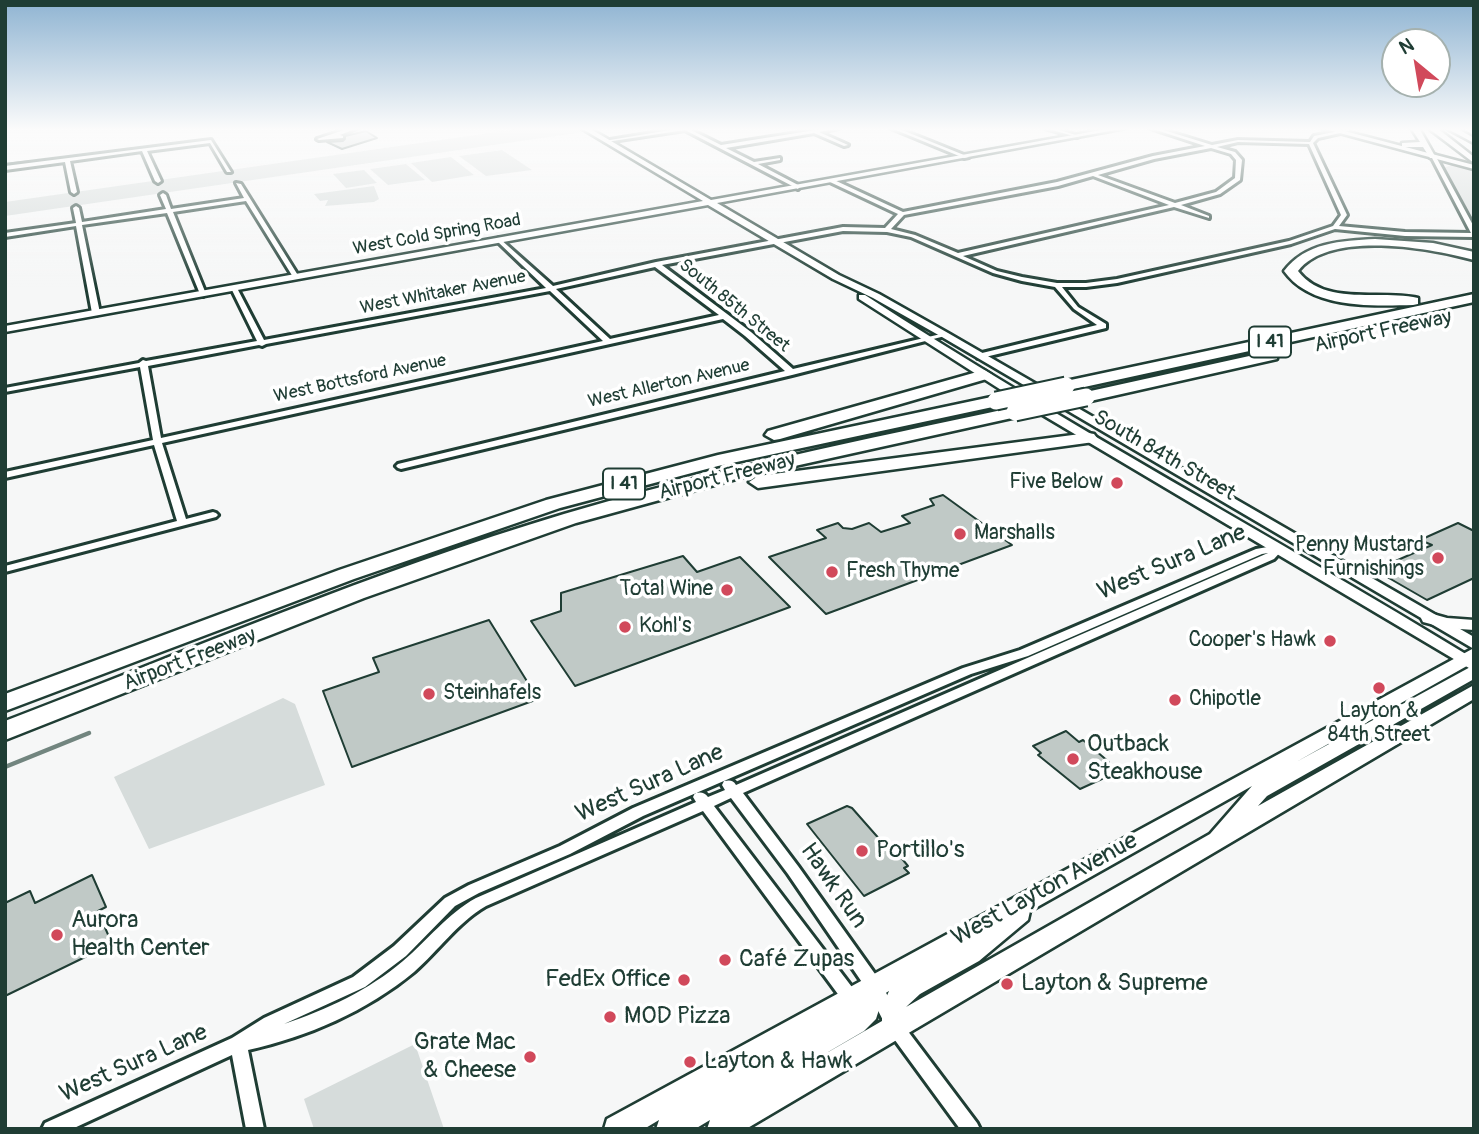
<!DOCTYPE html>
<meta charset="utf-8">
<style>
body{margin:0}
#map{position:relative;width:1479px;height:1134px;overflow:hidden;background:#f6f7f7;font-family:Pangolin,sans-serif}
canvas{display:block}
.frame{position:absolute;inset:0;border:7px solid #1f3d34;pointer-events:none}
.north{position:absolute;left:1381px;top:28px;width:70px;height:70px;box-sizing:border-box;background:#fff;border:2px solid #a5b1ae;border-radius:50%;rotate:330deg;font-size:19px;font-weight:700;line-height:28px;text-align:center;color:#1f3d34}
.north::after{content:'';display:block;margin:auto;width:24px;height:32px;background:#d1495b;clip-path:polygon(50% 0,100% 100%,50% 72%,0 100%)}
</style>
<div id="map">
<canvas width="1479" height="1134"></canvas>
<div class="frame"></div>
<div class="north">N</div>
</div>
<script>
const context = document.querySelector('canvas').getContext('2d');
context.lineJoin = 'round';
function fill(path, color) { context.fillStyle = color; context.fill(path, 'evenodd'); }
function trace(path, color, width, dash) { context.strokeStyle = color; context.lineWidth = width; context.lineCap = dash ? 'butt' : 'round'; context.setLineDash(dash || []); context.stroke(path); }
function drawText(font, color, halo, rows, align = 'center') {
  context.font = font + ' Pangolin,sans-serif'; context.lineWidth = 7; context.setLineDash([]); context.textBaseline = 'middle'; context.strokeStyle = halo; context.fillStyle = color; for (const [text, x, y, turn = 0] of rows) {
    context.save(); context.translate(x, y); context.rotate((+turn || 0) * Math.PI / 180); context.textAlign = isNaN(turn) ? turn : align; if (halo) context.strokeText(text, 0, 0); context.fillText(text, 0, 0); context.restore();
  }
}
const green = new Path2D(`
 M525 128H577L583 132 5 216V202Z
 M502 150 532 170 486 176 459 156Z
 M451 157 474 175 432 182 411 163Z
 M406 164 425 180 388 185 370 169Z
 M1454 164 1474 170V220L1443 168Z
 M364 170 377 183 346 188 333 174Z
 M374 186 379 199 374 202 325 206 328 200 320 201 314 194Z
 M283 698 295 704 325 785 149 849 114 777Z
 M415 1044 444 1129H314L304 1099Z`);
const streamFar1 = new Path2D(`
 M5 164 31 161`);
const stream = new Path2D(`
 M5 767 89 733`);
const building = new Path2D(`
 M366 131 377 138 342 149 327 142 343 141 345 136Z
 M943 495 1012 545 826 614 769 557 826 538 817 530 838 523 843 528 852 529 869 523 881 532 910 523 902 516 934 505 930 499Z
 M1458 523 1474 531V578L1427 600 1375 570 1432 545 1420 540Z
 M683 556 697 572 740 557 790 607 575 686 531 621 561 611V593Z
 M489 620 538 699 352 767 323 691 379 672 373 658Z
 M1066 731 1079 742 1083 740 1109 762 1105 765 1115 773 1080 789 1038 755 1041 753 1033 746Z
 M847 806 852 808 889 850 893 848 908 866 904 868 909 873 864 896 807 824Z
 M92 875 106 907 98 911 112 944 5 996V903L30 891 35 903Z`);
const minor = new Path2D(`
 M350 128H357L340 135 343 136V138L319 140 317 139Z
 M682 128H694L691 130 721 145 828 128H839L819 132 848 145 844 146 814 133 726 148 754 162 780 158V160L758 164 800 186 798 189 685 130 606 142 604 141Z
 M891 128H897L969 157 964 158Z
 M1045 128H1053L1079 136 1077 137Z
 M1150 128H1157L1212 145 1238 140 1310 142 1314 136 1349 129V131L1318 138 1313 143 1347 215 1339 226 1405 232 1471 233 1431 156 1435 155 1474 227V237L1405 236 1335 229 1291 244 1117 283 1086 287H1062L1078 307 1106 324V328L981 358H978V354L1097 325 1074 309 1055 287 1022 281 993 273 911 237 887 232 843 231 662 265 751 332 793 369 945 333 949 335 792 375 401 469 398 468 396 466 398 464 785 371 745 336 723 319 162 443 186 519 213 512 216 513 218 515 216 517 5 572V566L177 521 154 445 5 478V472L153 440 140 367 5 392V388L139 363 143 360 146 361 257 341 231 288 232 287 237 288 264 340 546 288 497 241 496 240 499 238 553 286 656 262 843 227 885 228 898 214 830 182 832 179 903 212 1057 182 1153 156 1205 146ZM1238 142 1309 144 1341 215 1333 226 1289 241 1117 279 1086 283H1057L1022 277 997 271 963 256 1174 207 1209 218V216L1181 205 1220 194 1240 180 1242 160 1235 152 1217 147ZM1211 148 1231 154 1236 160 1235 178 1216 192 1175 203 1098 175 1154 159ZM1093 176 1169 205 958 253 915 235 891 229 904 215 1058 186ZM655 267 719 315 610 339 556 289ZM550 291 603 341 161 438 148 366 259 345 262 346 266 344Z
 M211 140 231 172H227L210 143 147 151 161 181 158 183 155 181 142 151 70 161 77 192 74 194 71 192 65 162 5 170V166Z
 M236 183 241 184 299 277 298 278 293 277 246 201 173 212 206 294 203 296 200 294 167 213 82 225 100 313 96 315 92 313 76 226 5 237V233L76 223 73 208 76 206 79 208 82 222 166 209 160 195 163 193 166 195 171 209 244 198Z
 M1279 545 1284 548 1274 559 743 793 798 866 880 981 901 1022 977 1123 980 1129H960L889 1032 868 991 788 874 731 798 714 806 858 995 860 1000 858 1005 852 1007 846 1005 703 811 486 906C457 923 439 950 414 972 367 1011 307 1037 248 1050L264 1129H246L232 1055 72 1129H42L45 1123 232 1038 264 1018 353 977 394 946 445 898 469 885 560 846 633 808 963 668 1020 650 1256 549ZM1268 553 736 785C733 780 730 780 724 781L722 785 725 790 708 797C704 792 701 792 695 793L693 797 696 802 476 898C447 914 428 940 403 961 369 990 326 1010 284 1024L365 987 406 956 455 906 479 893 570 854 643 816 971 674 1028 656 1262 554Z`);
const tertiary = new Path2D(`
 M581 128H589L711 200 1112 128H1126L717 203 839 275 879 294 948 333 1474 637V649L942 337 873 298 833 279 708 205 5 332V326L703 201Z
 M859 295H865C1063 424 1272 535 1474 659V671L1009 395 859 299Z`);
const secondary = new Path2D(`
 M1321 128H1333L1474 165V169Z
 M1429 613 1447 618 1474 620V630L1446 628 1423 622 1421 618 1423 614Z
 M1474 648V662L1296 762 1474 665V679L1267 796 1258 806 1474 685V699L746 1129H707L710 1120 695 1129H656L659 1120 644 1129H604L607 1119ZM1252 786 1210 834 906 1007 920 994 979 961 1028 920 1030 911ZM889 991 882 1007V1021L792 1073 864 1031 876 1019 884 994Z`);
const primary = new Path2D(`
 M1411 128H1419L1436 158H1430L1423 147H1402V143L1420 142Z
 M1428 128H1437L1474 157V163Z
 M1446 128H1456L1474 138V143Z`);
const motorway = new Path2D(`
 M1375 239 1433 243 1474 252V260C1429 248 1330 230 1298 271 1326 307 1380 289 1418 298V304L1413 305C1371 306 1311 309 1284 271 1306 242 1341 241 1375 239Z
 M1474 294V302L1066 391 1058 386 1066 381Z
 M1272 351 1277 353V359L1086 402 1078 397 1086 392Z
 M984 370 992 375 990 378 780 439 774 440 765 435 768 431Z
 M996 396 1004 401 1002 405 718 466 560 508 354 579 5 711V694L339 570 546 500 718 455Z
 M1015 407 1023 412 1021 416 736 479 576 523 364 598 5 740V721C191 650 374 571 564 514 712 470 864 440 1015 407Z
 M1088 433 1094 434 1097 438 1094 442 758 488 749 482 758 476Z`);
const motorwayBridge = new Path2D(`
 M996 401 1066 386
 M1015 412 1086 397`);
const markers = [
 [1117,483,7,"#d1495b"],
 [960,534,7,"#d1495b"],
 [1438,558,7,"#d1495b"],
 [832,572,7,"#d1495b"],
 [727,590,7,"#d1495b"],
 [625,627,7,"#d1495b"],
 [1330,641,7,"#d1495b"],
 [1379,688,7,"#d1495b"],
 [429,694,7,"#d1495b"],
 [1175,700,7,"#d1495b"],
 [1073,759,7,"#d1495b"],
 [862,851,7,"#d1495b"],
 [57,935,7,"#d1495b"],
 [725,960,7,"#d1495b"],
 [684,980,7,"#d1495b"],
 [1007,984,7,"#d1495b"],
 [610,1017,7,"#d1495b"],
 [530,1057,7,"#d1495b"],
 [690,1062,7,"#d1495b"]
];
const farStreetnames = [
 ["West Cold Spring Road",437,235,-10],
 ["West Whitaker Avenue",443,293,-11],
 ["South 85th Street",734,306,39],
 ["West Bottsford Avenue",360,379,-12],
 ["West Allerton Avenue",669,384,-13]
];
const shields = [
 [1270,342,42],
 [624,484,42]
];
const shieldNames = [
 ["I 41",1270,342],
 ["I 41",624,484]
];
const streetNames = [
 ["Airport Freeway",1383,332,-12],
 ["South 84th Street",1164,456,30],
 ["Airport Freeway",727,477,-14],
 ["Airport Freeway",190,660,-21]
];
const poiNames = [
 ["Five Below",1103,483,"right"],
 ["Marshalls",974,534],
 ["Penny Mustard",1424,546,"right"],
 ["Furnishings",1424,570,"right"],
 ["Fresh Thyme",846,572],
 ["Total Wine",713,590,"right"],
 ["Kohl's",639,627],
 ["Cooper's Hawk",1316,641,"right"],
 ["Steinhafels",443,694],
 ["Chipotle",1189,700],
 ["Layton &",1379,712,"center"],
 ["84th Street",1379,736,"center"]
];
const nearStreetnames = [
 ["West Sura Lane",1172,563,-23],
 ["West Sura Lane",650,784,-24],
 ["Hawk Run",833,886,55],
 ["West Layton Avenue",1045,890,-29],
 ["West Sura Lane",134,1064,-24]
];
const nearPoinames = [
 ["Outback",1087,745],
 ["Steakhouse",1087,773],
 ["Portillo's",876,851],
 ["Aurora",71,921],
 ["Health Center",71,949],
 ["Café Zupas",739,960],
 ["FedEx Office",670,980,"right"],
 ["Layton & Supreme",1021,984],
 ["MOD Pizza",624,1017],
 ["Grate Mac",516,1043,"right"],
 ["& Cheese",516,1071,"right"],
 ["Layton & Hawk",704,1062]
];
fill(green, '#d6dcdb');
trace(streamFar1, '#72857f', 2);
trace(stream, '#72857f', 4.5);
fill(building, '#c0c9c6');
trace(building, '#1f3d34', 2);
trace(minor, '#1f3d34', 6);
trace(tertiary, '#1f3d34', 5);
trace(secondary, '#1f3d34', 5);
trace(primary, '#1f3d34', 5);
trace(motorway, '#1f3d34', 5);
fill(minor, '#fff');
fill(tertiary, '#fff');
fill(secondary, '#fff');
fill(primary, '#fff');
fill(motorway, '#fff');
trace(motorwayBridge, '#1f3d34', 21, []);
trace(motorwayBridge, '#fff', 17);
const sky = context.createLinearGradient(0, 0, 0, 287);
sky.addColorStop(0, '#8fb4d2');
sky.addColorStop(0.45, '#fbfbfb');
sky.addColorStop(1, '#fbfbfb00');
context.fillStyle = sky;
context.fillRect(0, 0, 1479, 287);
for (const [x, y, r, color] of markers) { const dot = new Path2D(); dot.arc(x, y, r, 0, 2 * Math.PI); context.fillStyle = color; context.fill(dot); trace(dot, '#fff', 2.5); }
drawText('18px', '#1f3d34', '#fff', farStreetnames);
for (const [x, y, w] of shields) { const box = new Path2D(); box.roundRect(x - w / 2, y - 15.5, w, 31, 5); context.fillStyle = '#fff'; context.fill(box); trace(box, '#1f3d34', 2); }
drawText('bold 19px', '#1f3d34', null, shieldNames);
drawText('21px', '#1f3d34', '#fff', streetNames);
drawText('21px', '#1f3d34', '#fff', poiNames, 'left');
drawText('24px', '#1f3d34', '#fff', nearStreetnames);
drawText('24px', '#1f3d34', '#fff', nearPoinames, 'left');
</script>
